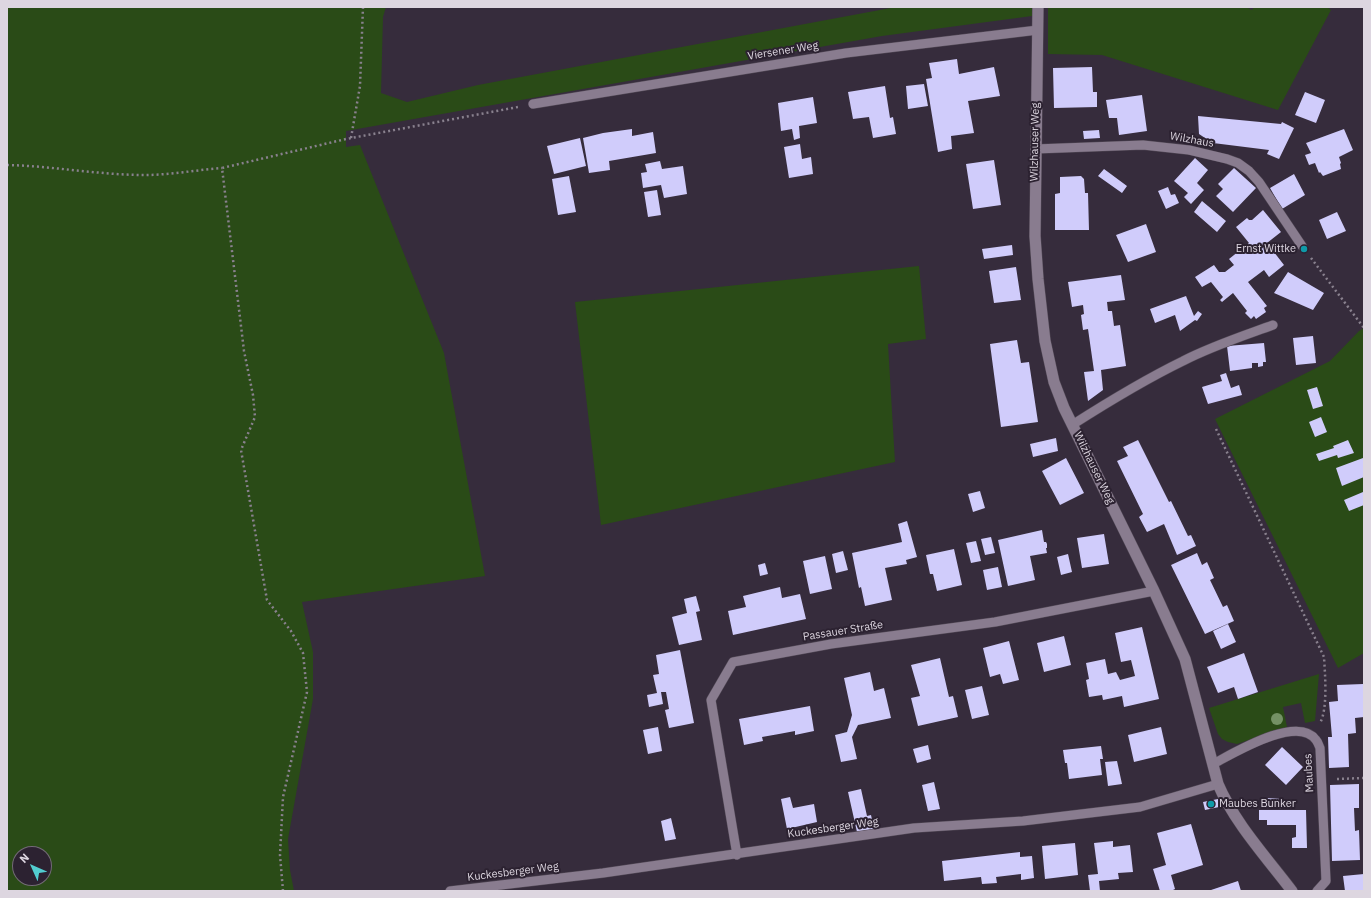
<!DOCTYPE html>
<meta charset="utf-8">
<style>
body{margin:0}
#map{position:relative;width:1371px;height:898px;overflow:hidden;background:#362c3c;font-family:"IBM Plex Sans",sans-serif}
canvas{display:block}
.frame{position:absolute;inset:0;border:8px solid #ddd6e0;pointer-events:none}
.north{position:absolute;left:12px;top:846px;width:40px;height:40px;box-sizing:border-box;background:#2c2231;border:1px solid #736a77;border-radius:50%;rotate:315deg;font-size:11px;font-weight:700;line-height:16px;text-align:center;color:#ddd6e0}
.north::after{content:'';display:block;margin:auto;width:14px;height:18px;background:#52cdd0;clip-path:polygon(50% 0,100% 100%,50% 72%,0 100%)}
</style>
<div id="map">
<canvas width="1371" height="898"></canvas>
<div class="frame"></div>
<div class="north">N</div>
</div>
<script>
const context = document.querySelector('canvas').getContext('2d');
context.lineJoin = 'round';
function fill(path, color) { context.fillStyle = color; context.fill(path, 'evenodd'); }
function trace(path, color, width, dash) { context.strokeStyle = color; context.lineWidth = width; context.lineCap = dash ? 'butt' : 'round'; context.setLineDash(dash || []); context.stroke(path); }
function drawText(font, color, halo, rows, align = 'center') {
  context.font = font + ' "IBM Plex Sans",sans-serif'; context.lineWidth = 4; context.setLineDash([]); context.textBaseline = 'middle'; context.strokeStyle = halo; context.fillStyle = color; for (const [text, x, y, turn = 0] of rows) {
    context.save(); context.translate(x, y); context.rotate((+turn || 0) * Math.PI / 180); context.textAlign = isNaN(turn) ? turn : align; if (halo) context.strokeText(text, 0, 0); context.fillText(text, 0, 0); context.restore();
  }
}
const green = new Path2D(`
 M7 7H386L383 17 381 93 407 102 478 85 896 7H1032V16L882 36 346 131V147L360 145 444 353 485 576 302 602 313 652V699L288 839 290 870 294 891H7ZM20 854H44V878H20Z
 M1048 7H1246L1252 10 1254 7H1327L1331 10 1278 110 1102 55 1048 54Z
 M919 266 926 339 888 344 895 462 601 525 575 302Z
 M1364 328V653L1338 668 1215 419 1330 361 1359 331Z
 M1319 674 1315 721 1305 723 1301 703 1283 707 1287 727 1237 744 1228 742 1222 739 1218 734 1209 708Z`);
const building = new Path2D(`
 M957 59 959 74 994 67 1000 96 968 101 974 133 951 136 952 149 938 152 926 79 932 78 929 63Z
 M1092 67 1093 92H1097V107L1054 108 1053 68Z
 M924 84 928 106 908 109 906 86Z
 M885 86 890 118 893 117 896 134 873 138 869 117 853 119 848 92Z
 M1305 92 1325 100 1316 123 1295 115Z
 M1142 95 1147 131 1119 135 1117 118H1109L1106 100Z
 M813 97 817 123 799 126 800 138 794 140 792 129 781 131 778 103Z
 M1198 116 1281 124 1282 122 1294 128 1279 159 1267 154 1269 150 1205 142V138L1199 134Z
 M632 129V136L653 132 656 153 609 161 610 170 589 173 583 138 603 133Z
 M1344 129 1353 150 1339 157 1341 163 1340 164 1341 169 1323 176 1320 172 1319 173 1315 163 1309 165 1305 155 1311 153 1306 143Z
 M1099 130 1100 138 1084 139 1083 131Z
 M580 138 586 166 554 174 547 146Z
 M800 144 802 159 811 157 813 174 789 178 784 147Z
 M1195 158 1208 170 1197 183 1204 190 1191 204 1184 197 1188 193 1174 181Z
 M994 160 1001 205 973 209 966 164Z
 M660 161 662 169 683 166 687 194 664 198 661 185 643 188 641 173 647 172 645 164Z
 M1234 168 1256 188 1233 212 1216 196 1223 189 1218 184Z
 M1104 169 1127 186 1122 193 1098 176Z
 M1294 174 1305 195 1282 209 1270 188Z
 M569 176 576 212 558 215 552 179Z
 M1081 176 1084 179 1085 193H1088L1089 230H1055V194L1060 193V177Z
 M1168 187 1171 195 1175 194 1179 203 1166 209 1158 191Z
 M657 190 661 215 648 217 644 192Z
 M1202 201 1226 221 1217 232 1194 212Z
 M1263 210 1281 232 1267 243 1284 265 1269 277 1264 270 1248 282 1267 306 1264 308 1266 312 1256 319 1254 316 1251 319 1245 313 1247 311 1233 293 1222 302 1220 300 1223 297 1211 282 1202 287 1195 277 1214 265 1219 272H1225L1234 265 1229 259 1249 243 1236 227 1247 218 1249 220H1252Z
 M1337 212 1346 231 1327 239 1319 220Z
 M1146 224 1156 252 1128 262 1116 235Z
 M1012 245 1013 255 984 259 982 249Z
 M1016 267 1021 300 994 303 989 271Z
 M1288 272 1324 293 1313 310 1274 293Z
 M1121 275 1125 300 1107 302 1108 311H1112L1114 326 1120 325 1126 366 1101 370 1103 390 1088 401 1084 372 1094 371 1088 329 1083 330 1081 315 1084 314 1083 305 1072 307 1068 282Z
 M1186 296 1194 316 1198 311 1202 314 1197 321 1195 320 1180 331 1175 315 1155 323 1150 309Z
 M1313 336 1316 363 1296 365 1293 338Z
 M1017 340 1021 363 1029 362 1038 422 1001 427 990 344Z
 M1264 343 1266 362H1263V366L1258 367V363H1252V368L1230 371 1227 346Z
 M1226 373 1231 388 1239 385 1242 395 1208 404 1202 387 1222 381 1220 375Z
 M1317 387 1323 406 1313 409 1307 390Z
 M1321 417 1327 432 1315 437 1309 422Z
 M1056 438 1058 451 1033 457 1030 444Z
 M1138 440 1169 502 1171 501 1188 536 1191 535 1196 546 1177 555 1164 524 1147 532 1139 517 1143 514 1117 461 1128 456 1123 447Z
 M1348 440 1354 453 1338 458 1337 455 1319 461 1316 454 1334 448 1333 446Z
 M1066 458 1084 493 1060 505 1042 471Z
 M1363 458 1364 461V477L1342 486 1336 468Z
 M980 491 985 508 973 512 968 494Z
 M1363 492 1364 496V505L1349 511 1344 500Z
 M907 521 917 557 906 560 907 564 885 568 892 600 865 606 861 587 859 588 852 553 902 542 898 524Z
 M1042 530 1044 542H1046L1047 544V548H1046L1047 553 1030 556 1035 580 1008 586 998 540Z
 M1104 534 1109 564 1082 568 1077 538Z
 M991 537 995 553 985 555 981 539Z
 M976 541 981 561 971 563 966 543Z
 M954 549 962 585 937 591 933 574H930L926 555Z
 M843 551 848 570 836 573 832 554Z
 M1197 553 1202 565 1207 562 1214 578 1210 580 1223 607 1227 605 1234 621 1205 634 1171 565Z
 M1068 554 1072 572 1061 575 1057 557Z
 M825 556 832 589 810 594 803 561Z
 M765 563 768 574 760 576 758 565Z
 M998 567 1002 587 987 590 983 570Z
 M780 587 782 598 800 594 806 619 733 635 728 611 746 607 743 596Z
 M696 596 700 611 696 612 702 640 679 645 672 617 687 613 684 599Z
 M1228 624 1236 642 1221 649 1213 631Z
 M1142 627 1159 699 1124 707 1122 696 1103 700 1102 695 1089 697 1086 680 1089 679 1086 663 1105 659 1108 674 1116 672 1120 680 1135 676 1131 660 1121 662 1115 633Z
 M1064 636 1071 665 1044 672 1037 643Z
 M1009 641 1019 680 1003 684 1000 674 990 677 983 648Z
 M680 650 694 723 669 728 665 710 669 709 666 692H661L663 704 649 707 647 695 657 693 653 675 659 674 656 655Z
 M1244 653 1258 692 1238 699 1234 687 1218 693 1207 667Z
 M940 658 949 697 953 696 958 717 918 726 911 698 920 696 911 665Z
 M870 672 874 691 884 688 891 718 858 725 852 737 857 759 841 762 835 735 847 732 852 715 844 678Z
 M1363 684 1364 717 1355 718 1356 733 1348 734 1349 767 1329 768 1328 737H1332L1329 702 1338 701 1337 685Z
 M982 686 989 715 972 719 965 690Z
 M810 706 814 731 795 735V731L779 734 762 737 763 741 744 745 739 719Z
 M658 727 662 751 648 754 643 730Z
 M1161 727 1167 754 1134 762 1128 735Z
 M928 745 931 759 917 763 913 749Z
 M1101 746 1103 759H1100L1102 775 1069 779 1067 763H1065L1063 750Z
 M1282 747 1303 767 1286 785 1265 765Z
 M1117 761 1122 784 1108 786 1105 762Z
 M934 782 940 809 928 811 922 785Z
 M1359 784V808H1354L1355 831 1359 830 1360 860 1332 861 1330 785Z
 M861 789 867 816 871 815 874 829 857 832 848 792Z
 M790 797 793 808 814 804 817 822 787 829 781 799Z
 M1266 798 1282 799 1281 809 1265 807Z
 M1218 799 1219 807 1205 810 1203 802Z
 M1259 810H1306L1307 848H1292V838L1296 837V825H1267V820H1259Z
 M671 818 676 839 665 841 661 821Z
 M1191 824 1203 865 1171 875 1175 889 1171 891H1160L1153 869 1166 865 1157 833Z
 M1113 841V847L1130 845 1133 872 1118 873 1119 879 1099 881 1100 891H1090L1088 875 1098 874 1094 843Z
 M1075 843 1078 875 1045 879 1042 846Z
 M1020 852V857L1032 856 1034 878 1021 880V874L996 877 997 883 982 884 981 877 944 881 942 861Z
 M1364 874V891H1345L1343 876Z
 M1238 881 1241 891H1208Z`);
const path = new Path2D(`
 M351 138 360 86 363 7
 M7 165C53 166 99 175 145 175 170 175 196 170 222 168
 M1311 258 1364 328
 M1216 429 1324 657C1325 674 1328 709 1320 723
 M1337 779 1364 778
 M283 891 280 855 283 797 307 692 303 653 291 631 267 600 241 450 255 417 253 395 244 351 222 168 346 139 518 107`);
const service = new Path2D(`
 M533 104 846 53 1038 30
 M1035 149 1143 145 1189 150 1227 159 1238 163 1249 171 1259 182 1302 246
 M1072 425C1108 402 1144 380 1183 361 1212 346 1243 336 1273 325
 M1213 764C1234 753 1298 714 1316 740 1318 742 1319 746 1320 748L1326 881 1317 891
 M737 855 711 700 733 662 831 644 995 622 1154 591
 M450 891 603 873 914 828 1023 821 1140 807 1218 784`);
const minor = new Path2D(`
 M1038 7 1035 236 1038 279 1045 341 1054 382 1064 408 1154 591 1185 659 1218 784C1234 822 1267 858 1292 891`);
const trees = [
 [1277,719]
];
const markers = [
 [1304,249,4,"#0f9aa8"],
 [1211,804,4,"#0f9aa8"]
];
const streetNames = [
 ["Viersener Weg",783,51,-9],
 ["Wilzhaus",1192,140,10],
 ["Wilzhauser Weg",1035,142,-89],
 ["Wilzhauser Weg",1094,468,64],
 ["Passauer Straße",843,631,-9],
 ["Maubes",1309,773,-93],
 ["Kuckesberger Weg",833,828,-8],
 ["Kuckesberger Weg",513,872,-7]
];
const poiNames = [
 ["Ernst Wittke",1296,249],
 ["Maubes Bunker",1219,804,"left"]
];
fill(green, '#2a4b17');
fill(building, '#d0ccfb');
trace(service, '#534a57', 10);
trace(minor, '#534a57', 12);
trace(path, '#89818e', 2.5, [2, 3]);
trace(service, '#897c8f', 9);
trace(minor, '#897c8f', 11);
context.fillStyle = '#749165';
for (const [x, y] of trees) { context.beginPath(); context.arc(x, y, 6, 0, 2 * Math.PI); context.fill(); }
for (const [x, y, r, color] of markers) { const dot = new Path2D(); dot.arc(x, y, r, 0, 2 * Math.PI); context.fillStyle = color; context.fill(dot); trace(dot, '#2c2231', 1.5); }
drawText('11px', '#ddd6e0', '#2c2231', streetNames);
drawText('11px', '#ddd6e0', '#2c2231', poiNames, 'right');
</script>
